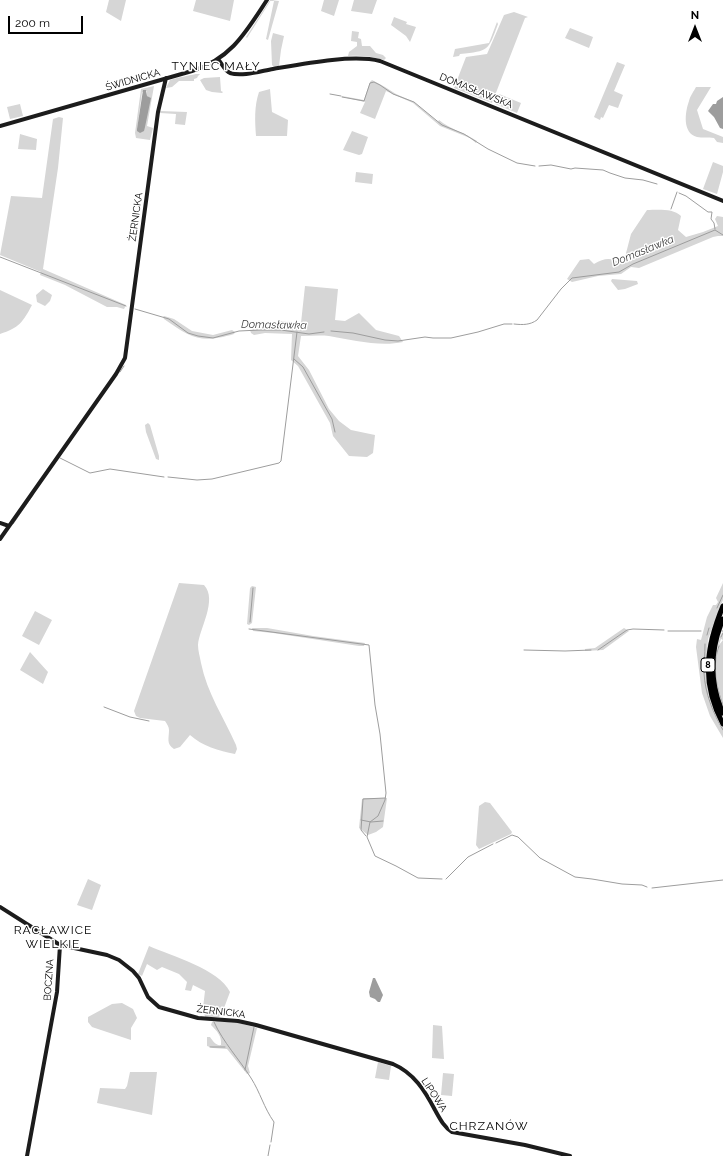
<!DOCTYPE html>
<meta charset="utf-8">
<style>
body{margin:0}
#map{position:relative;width:723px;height:1156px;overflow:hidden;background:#fff;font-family:Raleway,sans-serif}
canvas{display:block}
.north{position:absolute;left:675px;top:8px;width:40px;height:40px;-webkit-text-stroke:3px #fff;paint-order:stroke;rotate:0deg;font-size:11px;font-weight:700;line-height:16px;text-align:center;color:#000}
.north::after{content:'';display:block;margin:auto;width:14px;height:18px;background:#000;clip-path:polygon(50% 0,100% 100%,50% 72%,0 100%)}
.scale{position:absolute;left:8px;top:16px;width:75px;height:18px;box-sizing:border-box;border:2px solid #000;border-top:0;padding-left:5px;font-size:12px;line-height:14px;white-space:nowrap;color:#000;-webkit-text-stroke:3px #fff;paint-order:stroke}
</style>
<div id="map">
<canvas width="723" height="1156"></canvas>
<div class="north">N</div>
<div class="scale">200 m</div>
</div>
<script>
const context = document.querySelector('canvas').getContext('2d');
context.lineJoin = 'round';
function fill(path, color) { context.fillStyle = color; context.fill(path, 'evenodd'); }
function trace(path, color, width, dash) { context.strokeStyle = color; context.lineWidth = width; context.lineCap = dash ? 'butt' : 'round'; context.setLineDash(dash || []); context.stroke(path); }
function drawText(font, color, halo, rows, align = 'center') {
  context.font = font + ' Raleway,sans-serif'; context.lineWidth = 3; context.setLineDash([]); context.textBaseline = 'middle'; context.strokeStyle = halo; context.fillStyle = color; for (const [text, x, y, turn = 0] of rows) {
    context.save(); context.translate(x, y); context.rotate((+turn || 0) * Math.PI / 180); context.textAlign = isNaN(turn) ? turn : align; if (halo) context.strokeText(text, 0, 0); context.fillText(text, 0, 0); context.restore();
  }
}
const green = new Path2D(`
 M109 0H126L121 21 106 12Z
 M196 0H234L230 21 193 11Z
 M270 0 279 1 268 40 266 39 274 1 271 0 247 38 246 37Z
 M324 0H339L334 16 321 11Z
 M354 0H377L372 14 351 11Z
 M514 12 528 17 525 18 492 103 454 88 466 57 487 54 504 15Z
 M394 17 407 22 406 24 416 27 410 42 406 36 391 25Z
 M497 22 498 24C488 51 489 51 460 54L459 56 453 57 455 49 489 43Z
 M570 28 593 37 589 48 565 38Z
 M352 31 359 32 358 38 361 39 362 46H370L376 53 383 55 386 58 384 60C371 56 361 55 348 56L349 52 357 46V42L351 41Z
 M273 33 284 36 281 50 279 66 274 67 272 65 271 41Z
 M617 62 625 65 614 91 623 95 618 108 609 105 603 118 601 117 600 120 594 117Z
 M196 74H200L198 76 197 78 194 79V81H179L172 87 166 88 170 80C180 77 187 76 196 74Z
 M220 77 221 91 223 92 222 93 212 92 206 90 200 80 204 78Z
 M372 80 385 87 396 94 414 102 438 122 439 120C450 129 465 133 477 141L476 143 470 138 440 126 413 103 386 91 375 119 360 113 365 102 342 97V96L364 100 370 82Z
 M154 86 147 126 153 128 150 140 136 138 135 133 141 89ZM147 91V96L150 98 137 131 142 92Z
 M696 87H711L697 110 703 129 723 137V143L717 142 714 138C708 137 702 138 697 137 682 133 685 112 689 101 690 96 694 91 696 87Z
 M270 89 272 112 288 120 287 136H256C255 121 254 107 259 92Z
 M499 94 521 103 517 113 495 104Z
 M20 104 23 116 10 119 7 107Z
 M160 111 187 112 185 125 175 124 176 114 160 113Z
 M59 117 63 118 58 168 43 269 126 305 124 309 117 307H107L65 285 40 275 41 272 0 255 11 196 42 198 53 119Z
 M352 131 368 137 362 154 359 155 343 150Z
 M20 134 37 139 36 150 18 149Z
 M713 162 723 166V172L717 194 703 189Z
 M356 172 373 174 372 184 355 182Z
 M647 210C657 210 673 208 681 216L678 230 686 237 703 232 718 226 715 219 717 216 723 217V236H718L713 237 639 268 631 267 621 274 598 276 572 282 567 279 580 260 589 259 594 264C605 258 611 257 621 264L625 257 631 234Z
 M612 279 637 281 638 284 625 289 618 290 611 281Z
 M305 286 338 289 335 320 345 321 359 313 376 330 399 336 403 342C380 347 352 340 329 336 320 335 310 336 301 336L298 356 309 370 329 409 339 421 351 430 375 435 373 453 367 457 349 456 333 436 330 423 298 366 291 360 292 334 265 333 254 335 251 333 250 330 266 327 281 321 301 323Z
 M43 289 52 295 50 301 45 306 37 302 36 295Z
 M0 290 32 305C23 322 19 328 0 334Z
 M164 316 174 319 192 331 213 335 232 330 235 332 234 334C201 344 191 338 164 319L163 317Z
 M148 423 150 425 159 456V460L156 459 146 432 145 425Z
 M179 583 204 585C218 600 199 629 198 645 198 651 200 657 201 663 207 693 224 718 236 745L237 749 235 754C219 751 202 746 190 735L180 747 174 749C166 744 169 738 169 730 169 727 167 724 165 721L140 718 136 716 134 711Z
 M723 583V600L708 639 706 665 708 690 717 716 723 727V738L710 716 702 693 696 647 697 639 701 640 707 617 713 605H716L718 602 716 598Z
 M252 586 256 587 252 623 249 625 247 624 250 588Z
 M35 611 52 620 39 645 22 636Z
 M252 628H267L313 636 365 643 364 646H359L273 633 253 631Z
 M624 628 629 631 603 650 585 651V649L595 648Z
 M723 630V640L721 639 719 645 723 640V707C714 682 713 659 721 633L722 634Z
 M30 652 48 672 43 684 20 670Z
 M364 798H387L383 827 376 832 368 835 359 828 362 799Z
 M485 802 490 803 512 832 511 834 479 849 476 845 479 806Z
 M88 879 101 885 92 910 77 905Z
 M149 946C172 956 219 969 230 992L224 1008 219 1017H205L203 1008 205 991 193 985 191 991 185 990 187 982 179 974 162 967 157 970 147 964 142 976 138 974Z
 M122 1003 133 1009 137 1018 131 1028V1040L92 1027 88 1022V1017L112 1004Z
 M217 1021 239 1023 257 1028 248 1066 250 1073 247 1074 227 1049 213 1048 207 1046V1037H210C213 1041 216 1046 221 1045 222 1036 217 1031 211 1025L212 1022Z
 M433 1025 442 1026 444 1059 432 1058Z
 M378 1062 391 1066 389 1080 375 1078Z
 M130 1072H157L152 1115 97 1103 100 1088 125 1089 127 1086Z
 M443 1073 454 1074 452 1096 441 1095Z`);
const water = new Path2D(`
 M143 90H146L147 96 151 98 145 127 144 131 140 133 137 131V129Z
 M723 97V129L720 128 714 117 708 111 713 104H716L717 101Z
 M373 978H375L383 995 380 1002H378L375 999 370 997 369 992Z`);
const stream = new Path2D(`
 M330 94 341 96
 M342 97 364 101 370 83 374 82 380 85 393 94 414 102 442 125 464 134 488 149 517 163 535 166
 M539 166 551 165 571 169 575 168 603 170 610 173 625 178 643 180 657 184
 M679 193 686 196 708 212H712L711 219 714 223 715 229
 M671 209 677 192
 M0 257 126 306
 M135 309 169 319 188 333 198 336 213 338 239 331 260 330H281L309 334 324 332
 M514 324C523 325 530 325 537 320L561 289 572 278 619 272 633 264 715 230 723 235
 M331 331 353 333 385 340 398 341 425 337 433 338H451L478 332 504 324H512
 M294 359 303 367 323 403 332 419 335 432
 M120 372 124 366
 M60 458 90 473 110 469 164 477
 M168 477 197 480 212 479 279 463 281 461 297 332
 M13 524 33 495
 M717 608 723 595
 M250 622 253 588
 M249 629 369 645 375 705 380 734 386 793 385 800 378 816 370 822 367 837 375 856 396 866 418 878 442 879
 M668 631H701
 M722 631H723
 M707 635 709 628
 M721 637 723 633
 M705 644C705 654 704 664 704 673 705 693 713 713 723 730
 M719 646C712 664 716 687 723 705
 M524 650 565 651 591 650
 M598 650 627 630 633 629 664 630
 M104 707 130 717 149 721
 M361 820 371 822 383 821
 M366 836 361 830 363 799 385 798
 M496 843 512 835 518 837 540 858 575 877 592 879 622 884 642 885 647 887
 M446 879 468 857 493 844
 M652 888 723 880
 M214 1022C223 1042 239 1059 251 1078 260 1092 264 1108 274 1122L271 1142
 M210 1047H225
 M245 1070 254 1027
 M268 1156 270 1145`);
const secondary = new Path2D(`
 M218 59C222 64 225 71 230 73 242 77 261 71 273 69 302 64 352 54 380 61L723 201
 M0 126 192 71C231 59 246 32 267 0
 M0 523 9 526
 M0 539 116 374 125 358 158 112 166 78
 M0 907 60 945 107 955 119 960 133 971 139 978 148 997 159 1007 198 1018 238 1021 256 1025 393 1064C414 1073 425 1091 435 1110 440 1119 444 1127 452 1132L525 1145 570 1156
 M27 1156 57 992 60 945`);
const highway = new Path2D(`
 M723 606C706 647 701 683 723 724
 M723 619C710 649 709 683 723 713`);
const shields = [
 [708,665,14]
];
const shieldNames = [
 ["8",708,665]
];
const streetNames = [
 ["ŚWIDNICKA",133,80,-16],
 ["DOMASŁAWSKA",476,91,22],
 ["ŻERNICKA",136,217,-82],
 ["BOCZNA",49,980,-86],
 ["ŻERNICKA",221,1012,7],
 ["LIPOWA",434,1095,57]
];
const waterNames = [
 ["Domasławka",643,251,-22],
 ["Domasławka",274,325,1]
];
const quarterNames = [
 ["TYNIEC MAŁY",216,66],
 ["RACŁAWICE",53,930],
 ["WIELKIE",53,944],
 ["CHRZANÓW",489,1126]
];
fill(green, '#d6d6d6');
fill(water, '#9d9d9d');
trace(stream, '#9d9d9d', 1);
trace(highway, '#dbdbdb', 6);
trace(secondary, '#1c1c1c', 4);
trace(highway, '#000', 5);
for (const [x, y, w] of shields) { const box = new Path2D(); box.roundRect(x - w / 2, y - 7, w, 14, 3); context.fillStyle = '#fff'; context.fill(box); trace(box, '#000', 1); }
drawText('bold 9px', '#000', null, shieldNames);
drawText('10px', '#000', '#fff', streetNames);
drawText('italic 11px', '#3e3e3e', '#fff', waterNames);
context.letterSpacing = '1px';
drawText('12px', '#000', '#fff', quarterNames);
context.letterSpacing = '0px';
</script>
